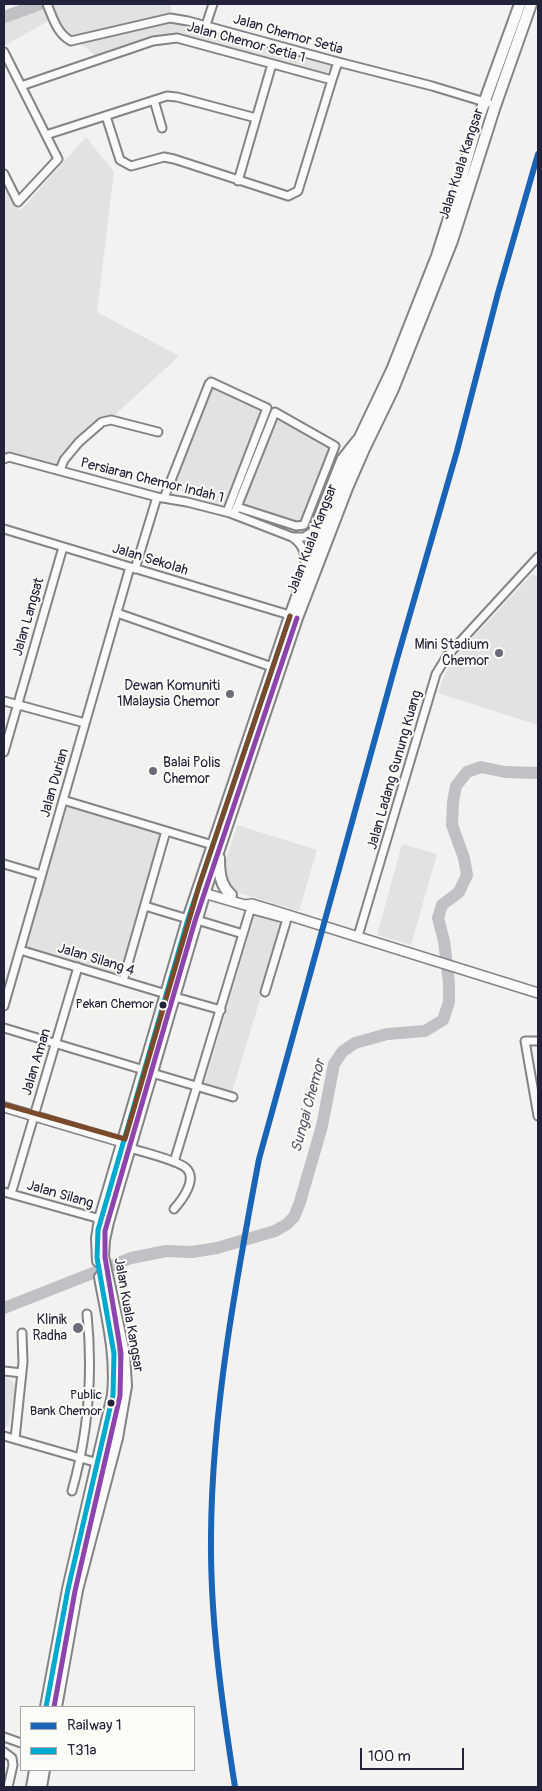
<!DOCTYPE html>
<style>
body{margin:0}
#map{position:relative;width:542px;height:1791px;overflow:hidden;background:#f3f2f0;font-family:Pangolin,sans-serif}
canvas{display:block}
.frame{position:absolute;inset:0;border:5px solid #22223b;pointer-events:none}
.legend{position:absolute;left:20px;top:1706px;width:175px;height:65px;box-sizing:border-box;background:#fdfcf7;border:1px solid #a5a5ac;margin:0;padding:6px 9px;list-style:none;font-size:15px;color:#22223b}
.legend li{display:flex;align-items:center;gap:10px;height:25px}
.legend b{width:25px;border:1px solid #a5a5ac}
.scale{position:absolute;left:360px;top:1748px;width:104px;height:22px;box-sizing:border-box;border:2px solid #22223b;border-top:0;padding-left:6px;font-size:15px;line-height:18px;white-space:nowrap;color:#22223b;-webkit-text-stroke:4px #fdfcf7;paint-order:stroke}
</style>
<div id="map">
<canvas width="542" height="1791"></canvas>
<div class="frame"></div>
<ul class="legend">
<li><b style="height:6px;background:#1964b7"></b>Railway 1</li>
<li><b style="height:6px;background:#00a9ce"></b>T31a</li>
</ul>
<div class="scale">100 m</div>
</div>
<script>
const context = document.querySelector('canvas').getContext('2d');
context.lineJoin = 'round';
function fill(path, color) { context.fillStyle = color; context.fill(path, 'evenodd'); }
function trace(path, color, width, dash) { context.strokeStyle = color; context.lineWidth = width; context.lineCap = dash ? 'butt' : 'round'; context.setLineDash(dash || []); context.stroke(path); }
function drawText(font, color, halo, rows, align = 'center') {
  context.font = font + ' Pangolin,sans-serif'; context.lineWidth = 4; context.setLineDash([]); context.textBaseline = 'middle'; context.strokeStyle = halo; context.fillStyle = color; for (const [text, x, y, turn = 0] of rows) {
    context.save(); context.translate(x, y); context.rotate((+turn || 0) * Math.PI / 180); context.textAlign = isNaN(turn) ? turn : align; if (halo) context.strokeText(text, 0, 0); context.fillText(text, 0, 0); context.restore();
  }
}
const built = new Path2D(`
 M86 137 114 172 97 312 179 356 54 471 4 459V180L20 211Z
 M264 404 340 445 307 528 302 531 223 506Z
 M65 797 169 829 123 981 20 950Z
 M237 825 317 850 299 911 226 889 225 863Z
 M255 915 283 923 232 1092 204 1084Z`);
const green = new Path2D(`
 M37 4H171V20L187 22 337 63 324 75 274 60 177 36 97 57 52 19 4 46V17Z
 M208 374 264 404 223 506 166 485Z
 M532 574 538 576V725L438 693 444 676 454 658Z
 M402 844 437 854 411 945 377 935Z
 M4 1377 11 1380 16 1387 9 1424 4 1429Z`);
const river = new Path2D(`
 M4 17 40 4
 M4 1308 131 1258 166 1251 192 1252 217 1248 275 1231 287 1224 294 1217 300 1202 322 1126 334 1064 343 1051 355 1043 387 1034 425 1031 443 1020 449 1002V983L444 941 438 918 442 905 459 892 467 875 464 858 452 825 453 802 456 786 467 772 481 767 505 772 538 773`);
const minor = new Path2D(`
 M47 4C53 18 57 34 71 41L170 18 188 21 338 62 432 86 488 103
 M206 25 213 4
 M4 52 58 159 18 202 4 174
 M21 86 153 41 177 38 332 80 338 62
 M154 100 162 128
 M106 116 120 160 131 166 164 157 174 159 288 196 298 191 332 80
 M46 135 167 96 177 97 256 118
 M238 181 272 64
 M4 459 9 457 157 497 187 502 230 513 292 537C304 545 306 555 305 569
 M60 470 64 460 79 442 102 422 111 420 158 432
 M164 498 209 384 211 382 267 408 227 512
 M234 514 237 507 275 412 335 446 304 525 296 526 237 507
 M4 529 293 616
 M293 537H304L312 532 341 459 356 440
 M135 569 157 497
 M117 613 275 668
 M4 701 85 723
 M4 752 63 547
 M63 800 216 846
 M4 864 41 875
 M145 906 188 919
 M250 909 287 919 265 992
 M197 920 243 934
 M358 936 436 674 447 656 538 557
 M20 950 166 994
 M123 981 166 831
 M175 997 221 1010
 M4 1006 130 567
 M4 1028 144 1070
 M538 1041H525L538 1116
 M152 1073 233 1097
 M130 1148C142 1152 177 1160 186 1168 198 1179 182 1200 174 1209
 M174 1162 252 904
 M4 1192 104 1220
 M11 1194 78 967
 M4 1371 22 1373
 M4 1436 98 1463
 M15 1439 23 1362 22 1333
 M72 1491C88 1434 93 1373 87 1314
 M4 1737 21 1743
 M4 1752 12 1758 13 1765 8 1787`);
const major = new Path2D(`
 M200 892 245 905 252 904 275 911 538 993
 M4 1107 122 1142 128 1146`);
const highway = new Path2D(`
 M219 858C219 872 220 885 231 895
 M98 1261 97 1238 100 1219 188 919 290 616 330 507 343 473 392 370 437 256 459 187 479 117 520 4
 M46 1707 68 1589 113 1395C117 1354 107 1317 100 1277
 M56 1707 77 1590 117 1438 126 1386 124 1353 103 1256 104 1240 108 1222 206 888 297 618 347 488 364 449 393 389 452 241 495 106 531 4
 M32 1787 35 1770
 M41 1787 44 1770`);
const bus1 = new Path2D(`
 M46 1707 68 1589 113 1395 114 1354 97 1258 98 1230 188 919 290 616`);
const bus2 = new Path2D(`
 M54 1707 75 1591 120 1396 121 1353 105 1257V1231L195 921 297 618`);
const bus3 = new Path2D(`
 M6 1105 125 1139 199 886 290 616`);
const rail1 = new Path2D(`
 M235 1787C222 1704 210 1619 211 1535 212 1410 236 1281 259 1159L397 659 457 451 498 293 538 154`);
const markers = [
 [499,653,5,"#6b6b7a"],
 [230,694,5,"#6b6b7a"],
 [153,771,5,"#6b6b7a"],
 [163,1005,4.5,"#22223b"],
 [78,1328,6,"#6b6b7a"],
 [111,1403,4.5,"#22223b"]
];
const busNames = [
 ["Pekan Chemor",154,1005],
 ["Public",102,1396],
 ["Bank Chemor",102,1412]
];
const streetNames = [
 ["Jalan Chemor Setia",288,35,16],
 ["Jalan Chemor Setia 1",246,43,15],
 ["Jalan Kuala Kangsar",462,164,-72],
 ["Persiaran Chemor Indah 1",152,481,14],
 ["Jalan Kuala Kangsar",313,539,-69],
 ["Jalan Sekolah",150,560,17],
 ["Jalan Langsat",29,617,-74],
 ["Jalan Ladang Gunung Kuang",395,770,-74],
 ["Jalan Durian",55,783,-74],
 ["Jalan Silang 4",96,960,17],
 ["Jalan Aman",37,1062,-73],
 ["Jalan Silang",60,1195,16],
 ["Jalan Kuala Kangsar",128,1315,80]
];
const poiNames = [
 ["Mini Stadium",489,645],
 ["Chemor",489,661],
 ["Dewan Komuniti",220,686],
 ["1Malaysia Chemor",220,702],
 ["Balai Polis",163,763,"left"],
 ["Chemor",163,779,"left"],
 ["Klinik",67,1320],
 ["Radha",67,1336]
];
const waterNames = [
 ["Sungai Chemor",309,1106,-75]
];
fill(built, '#e3e2e1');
fill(green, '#e2e2e1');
trace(river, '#c1c1c5', 12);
trace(minor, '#848488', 11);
trace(major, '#848488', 12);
trace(highway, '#848488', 14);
trace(minor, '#fafaf8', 7);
trace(major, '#fafaf8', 9);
trace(highway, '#fafaf8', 10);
trace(bus1, '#00a9ce', 5);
trace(bus2, '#8e44ad', 5);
trace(bus3, '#7a4b2a', 5);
trace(rail1, '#1964b7', 6);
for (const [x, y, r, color] of markers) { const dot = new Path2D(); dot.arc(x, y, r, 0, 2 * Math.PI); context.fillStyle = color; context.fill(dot); trace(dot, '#fdfcf7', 2); }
drawText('13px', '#22223b', '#fdfcf7', busNames, 'right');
drawText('14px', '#22223b', '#fdfcf7', streetNames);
drawText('14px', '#22223b', '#fdfcf7', poiNames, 'right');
drawText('italic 15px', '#59596b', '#fdfcf7', waterNames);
</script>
